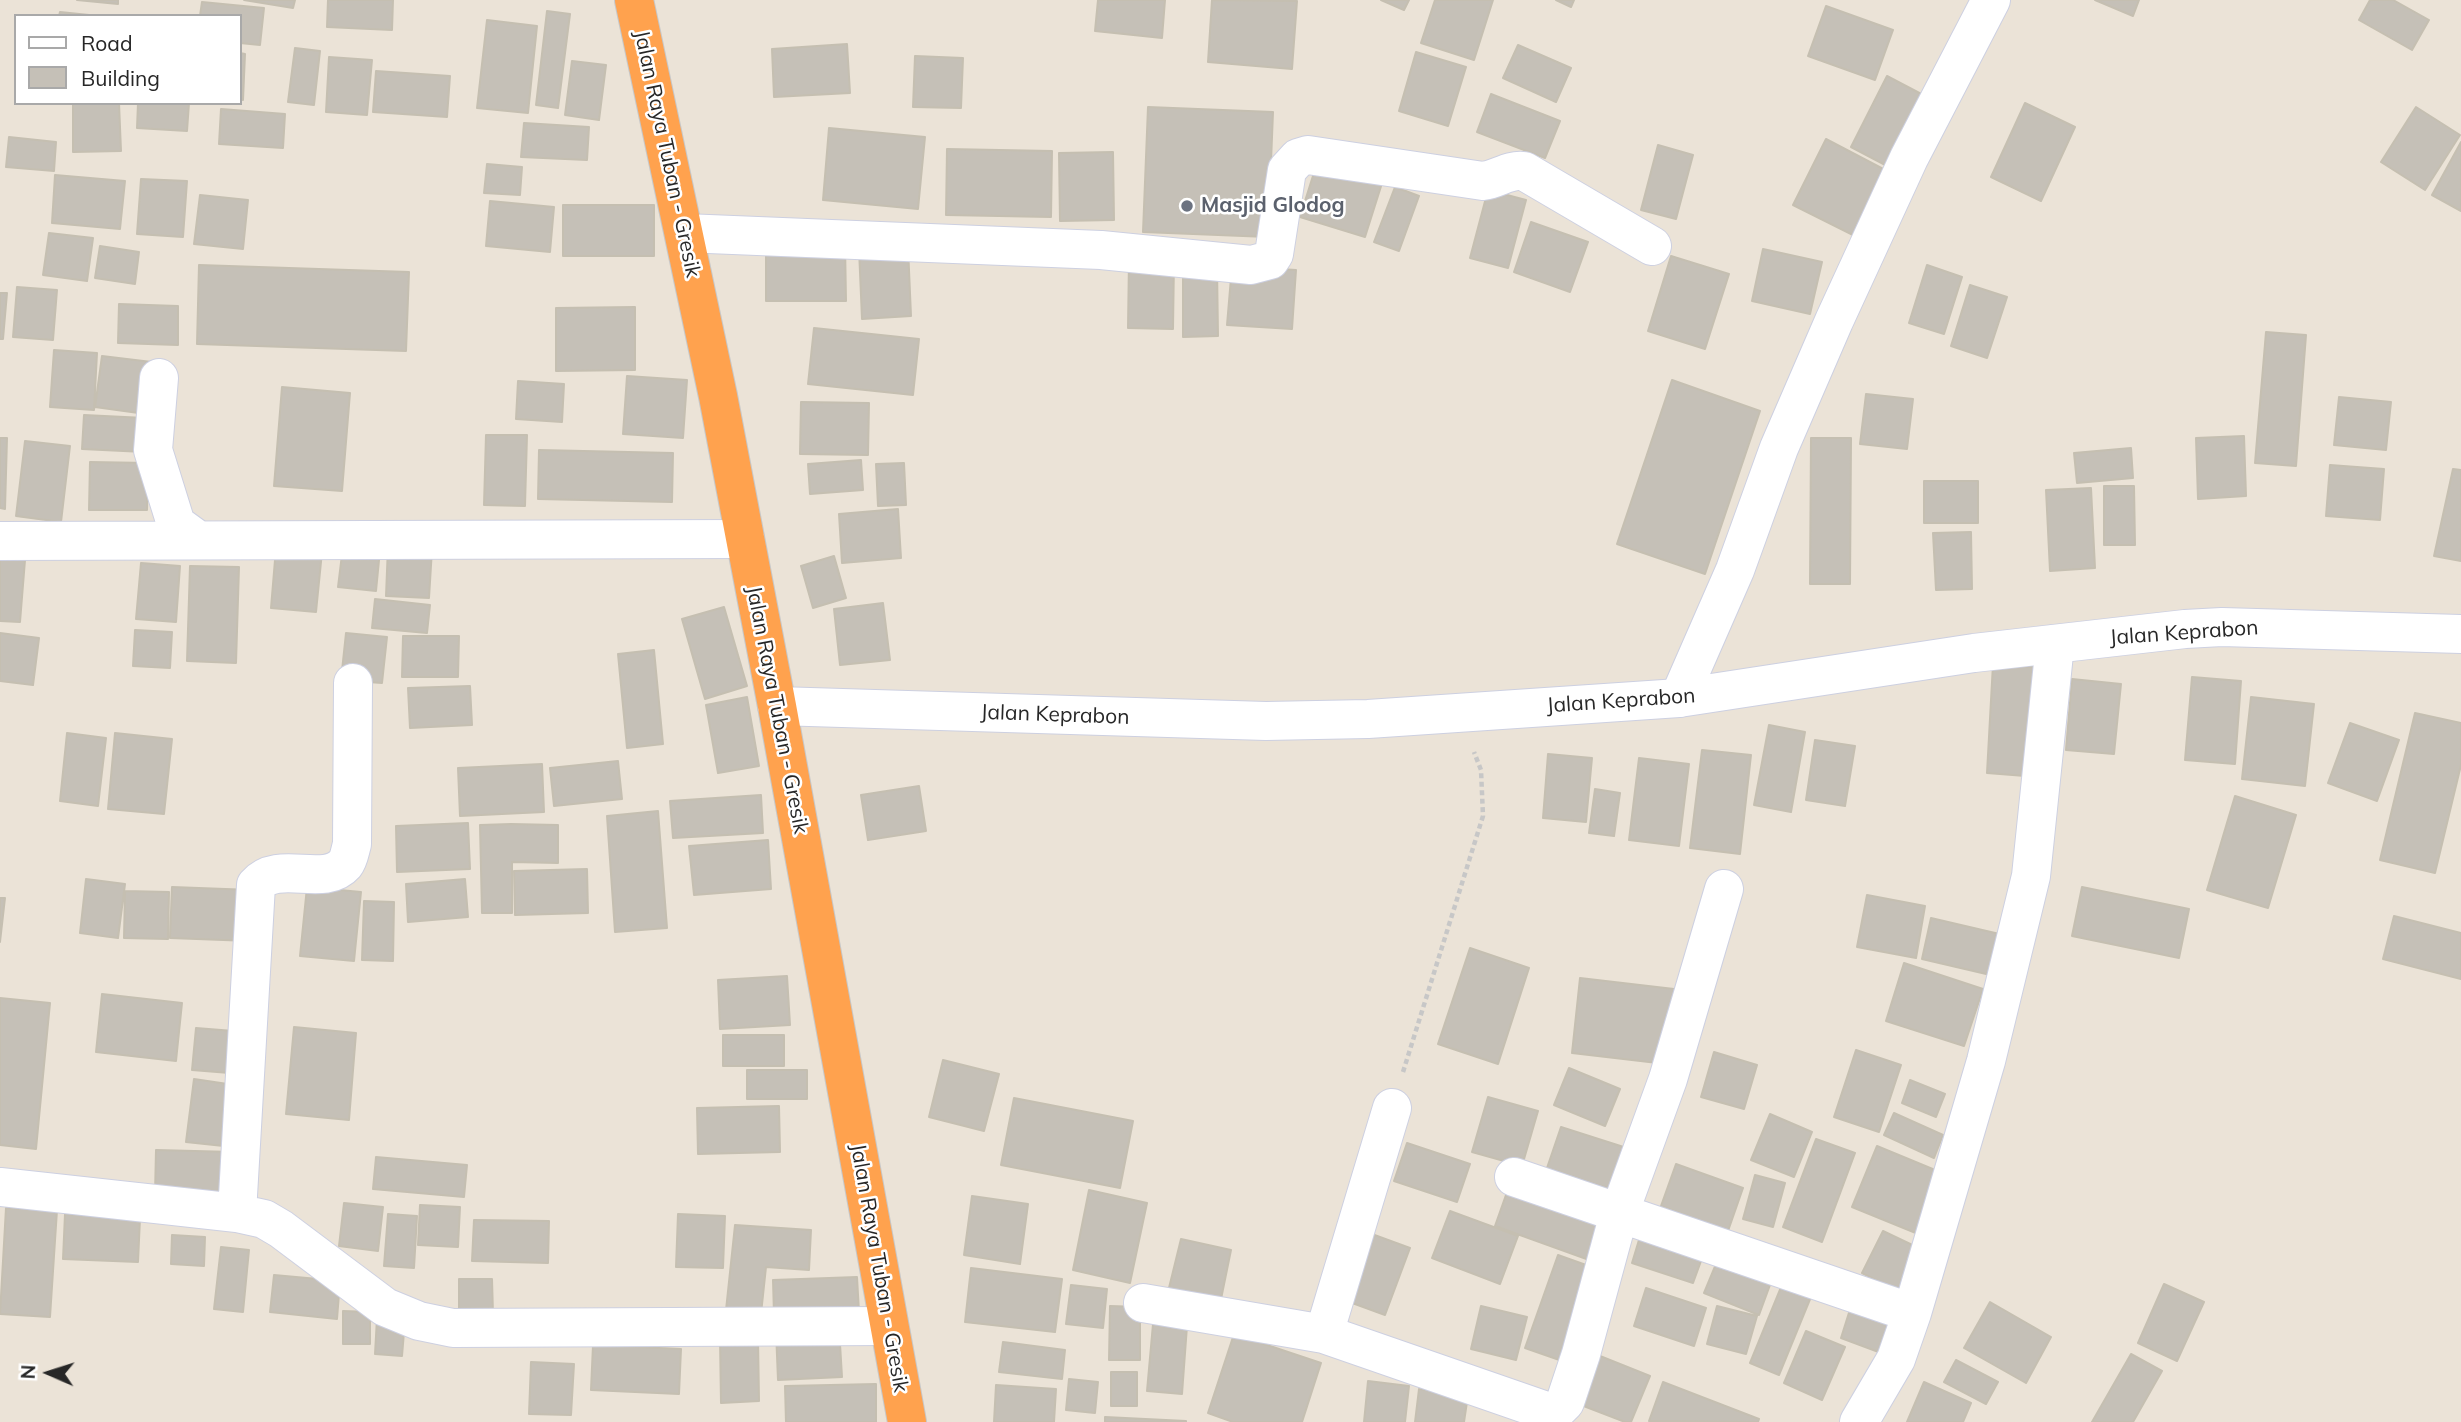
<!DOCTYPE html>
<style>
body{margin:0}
#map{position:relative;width:2461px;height:1422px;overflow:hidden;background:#ebe3d7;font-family:Mulish,sans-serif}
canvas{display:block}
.legend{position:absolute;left:14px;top:14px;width:228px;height:91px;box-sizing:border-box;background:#fff;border:2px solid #a9a9a9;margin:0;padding:9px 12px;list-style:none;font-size:21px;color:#272727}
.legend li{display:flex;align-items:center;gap:14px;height:35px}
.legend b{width:35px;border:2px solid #a9a9a9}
.north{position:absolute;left:14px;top:1338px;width:70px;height:70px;-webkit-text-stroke:5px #fff;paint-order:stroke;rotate:273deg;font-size:19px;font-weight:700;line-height:28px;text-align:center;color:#272727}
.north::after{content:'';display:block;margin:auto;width:24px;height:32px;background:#272727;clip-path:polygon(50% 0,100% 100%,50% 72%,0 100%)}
</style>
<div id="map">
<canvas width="2461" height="1422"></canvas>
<ul class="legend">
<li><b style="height:9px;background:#fff"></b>Road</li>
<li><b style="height:19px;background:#c5c0b7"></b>Building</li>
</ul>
<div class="north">N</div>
</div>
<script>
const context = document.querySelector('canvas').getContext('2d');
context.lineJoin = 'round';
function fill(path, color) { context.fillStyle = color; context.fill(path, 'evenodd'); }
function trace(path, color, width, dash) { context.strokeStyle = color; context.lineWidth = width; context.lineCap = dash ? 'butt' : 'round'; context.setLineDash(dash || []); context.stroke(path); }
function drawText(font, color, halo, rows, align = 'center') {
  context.font = font + ' Mulish,sans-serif'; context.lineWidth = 5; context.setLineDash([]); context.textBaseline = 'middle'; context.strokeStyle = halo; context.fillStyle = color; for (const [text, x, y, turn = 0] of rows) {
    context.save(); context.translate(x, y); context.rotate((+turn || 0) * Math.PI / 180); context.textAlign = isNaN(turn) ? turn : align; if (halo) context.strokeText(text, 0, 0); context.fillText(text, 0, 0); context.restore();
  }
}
const building = new Path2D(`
 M77 0H118V4Z
 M244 0H295L293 8Z
 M328 0H393L392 30 327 27Z
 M1098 0H1165L1162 38 1095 31Z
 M1212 0 1297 1 1292 69 1208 62Z
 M1381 0H1409L1404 10Z
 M1435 0H1493L1474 60 1421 43Z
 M1556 0H1574L1571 7Z
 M2095 0H2139L2133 16Z
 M2370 0H2393L2429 20 2412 50 2359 20Z
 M202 2 264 8 260 45 240 43V16H200Z
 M1826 6 1893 30 1875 80 1808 56Z
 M547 11 570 14 558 108 536 105Z
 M60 12 89 15V16H59Z
 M487 20 537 26 528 113 477 108Z
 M847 44 850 93 774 97 772 49Z
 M1518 45 1571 68 1556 102 1503 78Z
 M295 48 320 51 314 105 288 102Z
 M1416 52 1466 67 1448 126 1399 111Z
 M240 53 245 54 243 100 240 99Z
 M915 56 963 58 961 108 913 107Z
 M329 57 372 60 367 115 326 112Z
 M572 61 606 65 599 120 565 115Z
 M376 71 450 76 447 117 373 112Z
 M1887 76 1927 97 1891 168 1851 147Z
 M1491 94 1560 121 1545 158 1477 132Z
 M73 103H119L121 151 73 152Z
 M138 103H189L187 131 137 128Z
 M2025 103 2075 127 2041 201 1991 177Z
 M1148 107 1273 112 1268 237 1143 232Z
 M2416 107 2460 135 2425 190 2381 162Z
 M221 109 285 114 283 148 219 144Z
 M524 123 589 127 587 160 521 157Z
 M829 128 925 137 918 209 823 200Z
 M9 137 56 142 54 171 6 167Z
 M1826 139 1889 172 1857 237 1793 205Z
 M2461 142V211L2432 195Z
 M1658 145 1693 155 1676 219 1641 210Z
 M947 149 1052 151 1051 217 946 215Z
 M1113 152 1114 220 1060 221 1059 153Z
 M1318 160 1383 180 1365 237 1300 217Z
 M487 164 522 167 520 195 484 193Z
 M55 175 125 181 120 229 52 223Z
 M141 179 187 181 183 237 137 234Z
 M1395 187 1419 196 1399 251 1374 242Z
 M1488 190 1526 200 1508 268 1470 258Z
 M200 195 248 200 243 249 194 244Z
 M490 201 554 207 550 252 486 246Z
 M563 205H654V256H563Z
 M1531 222 1588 242 1570 292 1514 272Z
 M49 233 93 238 87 281 43 275Z
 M766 243H845L846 301H766Z
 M100 246 139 252 135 284 95 278Z
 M908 247 911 316 862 319 859 249Z
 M1763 249 1822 262 1810 314 1752 301Z
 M1671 256 1729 274 1705 349 1648 331Z
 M1129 259 1174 260 1173 329 1128 328Z
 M199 265 409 272 406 351 197 344Z
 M1927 265 1962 277 1944 334 1909 323Z
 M1232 266 1296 270 1292 329 1227 325Z
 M1183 267H1217L1218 336 1183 337Z
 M1970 285 2007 297 1987 358 1951 346Z
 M17 287 57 290 53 340 13 337Z
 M0 293H7L3 339H0Z
 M119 304 178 306V345L118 343Z
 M635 307V370L556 371V308Z
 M814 328 919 339 913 395 808 384Z
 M2266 332 2306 335 2296 466 2255 463Z
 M54 350 97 353 94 410 50 407Z
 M102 356 160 363 153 415 95 407Z
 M627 376 687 380 683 438 623 434Z
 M1672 380 1760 411 1705 574 1617 544Z
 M518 381 564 384 562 422 516 419Z
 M282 387 350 393 342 491 274 486Z
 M1866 394 1913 399 1907 449 1860 444Z
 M2339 397 2391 402 2386 450 2334 445Z
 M801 402 869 403 868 455 800 454Z
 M84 415 145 418 144 452 82 449Z
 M486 435H527L525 506 484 505Z
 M2244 436 2246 496 2198 499 2196 438Z
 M0 438H7L5 509 0 508Z
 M1811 438H1851L1850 584H1810Z
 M25 441 70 446 61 522 16 516Z
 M2131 448 2133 478 2077 483 2074 453Z
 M539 450 673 453 672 502 538 499Z
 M861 460 863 490 810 494 808 464Z
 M90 462 148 463 147 510H89Z
 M904 463 906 505 878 506 876 464Z
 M2330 465 2384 469 2380 520 2326 516Z
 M2453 469 2461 470V561L2434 556Z
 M1924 481H1978V523H1924Z
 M2104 486H2134L2135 545H2104Z
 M2091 488 2095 568 2050 571 2046 490Z
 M898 509 901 558 842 563 839 514Z
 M1971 532 1972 589 1936 590 1933 533Z
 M343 546 380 550 376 591 338 587Z
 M388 546 432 549 429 598 386 596Z
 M276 548 322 552 316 612 271 608Z
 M834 556 846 598 813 608 801 566Z
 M0 559 25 560 20 622 0 621Z
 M141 563 180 566 176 622 136 619Z
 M190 566 239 567 236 663 187 661Z
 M375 599 430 605 427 633 372 628Z
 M883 603 890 660 840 665 834 609Z
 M724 607 747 686 705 699 682 619Z
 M135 630 172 632 170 668 133 666Z
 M0 633 39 638 33 685 0 681Z
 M346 633 387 637 382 683 341 680Z
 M403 636H459L458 677H402Z
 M654 650 663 744 627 748 618 654Z
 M1993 664 2045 668 2038 777 1987 773Z
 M2192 677 2241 681 2235 764 2185 760Z
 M2072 679 2121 684 2114 754 2066 750Z
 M470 686 472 725 410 728 408 688Z
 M747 697 759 766 718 773 706 705Z
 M2251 697 2314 704 2305 786 2242 779Z
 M2415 713 2461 723V765L2435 873 2380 860Z
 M2350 723 2399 740 2377 801 2328 783Z
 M1769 725 1805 732 1791 812 1754 805Z
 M67 733 106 738 98 806 60 801Z
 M115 733 172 739 164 814 108 809Z
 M1815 740 1855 746 1845 806 1806 800Z
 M1702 750 1751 755 1740 854 1690 848Z
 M1548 754 1592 758 1586 822 1543 818Z
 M1639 758 1689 764 1679 846 1629 840Z
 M618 761 622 799 554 806 550 768Z
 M542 764 544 812 460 816 458 768Z
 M919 786 926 831 868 840 861 795Z
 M1595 789 1620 793 1614 836 1589 833Z
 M761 795 763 833 673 838 670 801Z
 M2235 796 2296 815 2268 908 2207 890Z
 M658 811 667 928 615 932 607 816Z
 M468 823 470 869 397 872 396 826Z
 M511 824 558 825V863L512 862V913H482L480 825Z
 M768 840 771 889 694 895 689 846Z
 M587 869 588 913 515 915 514 871Z
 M86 879 125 884 118 938 80 933Z
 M465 879 468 917 408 922 406 884Z
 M172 887 252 890 250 941 170 938Z
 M307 887 361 892 354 961 300 956Z
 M2082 887 2189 909 2179 958 2072 936Z
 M125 891 169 892 168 939 124 938Z
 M1867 895 1925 906 1916 958 1857 947Z
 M0 898H5L0 942Z
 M364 901 394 902 393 961 362 960Z
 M2394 916 2461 933V979L2383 959Z
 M1931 918 2008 936 1999 977 1922 959Z
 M1470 948 1529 968 1498 1064 1438 1044Z
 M1904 963 1983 989 1964 1046 1886 1021Z
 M787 976 790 1025 720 1029 718 980Z
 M1580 978 1674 989 1666 1064 1572 1053Z
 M102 994 182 1003 176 1061 96 1052Z
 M0 998 50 1003 36 1149 0 1145Z
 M294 1027 356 1033 349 1120 286 1114Z
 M196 1028 246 1032 242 1074 192 1070Z
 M723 1035H784V1066H723Z
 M1856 1050 1901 1065 1879 1132 1834 1117Z
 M1714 1052 1757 1065 1744 1109 1701 1097Z
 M943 1060 999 1074 984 1131 929 1117Z
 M1569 1068 1620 1089 1605 1126 1554 1105Z
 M747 1070H807V1099H747Z
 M194 1079 241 1086 233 1147 186 1142Z
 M1910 1080 1945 1094 1936 1117 1902 1103Z
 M1488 1097 1538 1111 1522 1166 1472 1152Z
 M1014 1098 1133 1121 1120 1188 1001 1165Z
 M779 1106 780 1152 698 1154 697 1108Z
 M1894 1113 1943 1135 1934 1158 1884 1135Z
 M1770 1114 1812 1132 1794 1177 1751 1160Z
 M1561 1127 1633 1150 1619 1192 1547 1168Z
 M1816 1139 1855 1153 1822 1242 1783 1227Z
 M1407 1143 1470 1164 1457 1202 1394 1181Z
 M1877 1146 1952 1177 1928 1238 1852 1207Z
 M156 1150 233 1152 232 1197 155 1194Z
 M376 1157 467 1165 464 1197 373 1189Z
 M1676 1164 1743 1188 1728 1231 1661 1206Z
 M1755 1175 1785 1183 1773 1227 1743 1219Z
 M1512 1178 1610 1214 1592 1261 1495 1226Z
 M1089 1190 1147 1203 1130 1283 1073 1270Z
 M972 1196 1028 1204 1020 1264 964 1255Z
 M344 1203 383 1207 378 1251 339 1246Z
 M420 1205 460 1207 458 1247 418 1245Z
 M6 1208 57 1210 50 1317 0 1314Z
 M1450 1211 1518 1236 1500 1284 1432 1258Z
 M65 1214 140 1218 138 1262 63 1259Z
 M388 1214 417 1216 414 1268 384 1266Z
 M678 1214 725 1216 723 1268 676 1267Z
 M474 1220 549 1221 548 1263 472 1261Z
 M735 1225 811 1230 809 1270 766 1267 761 1314 726 1310Z
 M1642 1230 1705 1250 1693 1283 1632 1263Z
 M1883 1231 1927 1252 1906 1295 1862 1273Z
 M1369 1233 1410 1248 1385 1315 1344 1300Z
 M172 1235 205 1237 204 1266 171 1264Z
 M1181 1239 1231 1250 1220 1304 1168 1292Z
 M221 1247 249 1250 243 1312 214 1309Z
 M1721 1252 1774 1274 1759 1315 1704 1293Z
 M1558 1255 1600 1270 1568 1363 1525 1348Z
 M971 1268 1062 1279 1055 1332 965 1322Z
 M274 1275 340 1281 337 1319 270 1312Z
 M1786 1275 1815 1287 1779 1375 1750 1363Z
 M857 1277 859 1312 774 1315 773 1280Z
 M459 1279H492L493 1314 459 1315Z
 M2164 1284 2204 1302 2177 1361 2138 1343Z
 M1071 1285 1107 1289 1103 1328 1066 1324Z
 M1646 1288 1706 1308 1694 1346 1634 1326Z
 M1853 1300 1906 1318 1892 1357 1841 1338Z
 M1990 1302 2051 1337 2026 1383 1964 1348Z
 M1110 1306 1140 1307V1360H1109Z
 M1481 1306 1527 1317 1516 1360 1471 1349Z
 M1717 1306 1757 1316 1746 1354 1707 1344Z
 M343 1311 370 1312V1344H343Z
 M377 1318 405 1320 402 1356 375 1354Z
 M1153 1324 1187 1326 1182 1394 1147 1391Z
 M839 1327 842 1377 778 1380 776 1331Z
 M1806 1331 1845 1347 1822 1400 1784 1383Z
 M1234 1334 1321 1363 1302 1422H1233L1208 1413Z
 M720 1338H758L759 1401 721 1403Z
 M1003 1342 1065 1350 1062 1379 999 1372Z
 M593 1345 681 1349 679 1394 591 1390Z
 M2131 1354 2162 1371 2133 1422H2092Z
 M1600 1356 1650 1376 1631 1422H1625L1581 1405Z
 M1956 1360 1998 1382 1986 1404 1944 1382Z
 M531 1362 574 1364 571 1415 529 1414Z
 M1111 1372H1137V1406H1111Z
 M1069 1379 1098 1382 1095 1413 1066 1410Z
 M1368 1381 1409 1386 1405 1422H1364Z
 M1663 1382 1759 1419 1758 1422 1649 1421Z
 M1924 1382 1971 1403 1963 1422H1907Z
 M876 1384V1422H786L785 1386Z
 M996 1385 1056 1389 1054 1422H994Z
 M1419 1389 1468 1395 1464 1422H1415Z
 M1105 1417 1186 1421V1422H1105Z`);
const path = new Path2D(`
 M1403 1072 1483 816 1481 770 1474 752`);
const street = new Path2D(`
 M684 233 1101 250 1251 265 1270 260 1274 254 1287 170 1298 158 1308 155 1483 181C1498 179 1509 169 1524 171L1652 246
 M159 378 153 450 176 524 198 540
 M0 541 745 539
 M1679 698 1735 570 1779 448 1834 321 1909 158 1991 0
 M1514 1177 1912 1313
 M0 1187 237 1213 264 1219 281 1229 385 1307 419 1321 453 1328 889 1326
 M237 1213 256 885C278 859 324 888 345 864 349 859 350 851 352 844L353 683
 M1143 1303 1324 1334 1549 1412 1558 1409 1565 1402 1581 1354 1619 1214 1668 1079 1724 889
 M1324 1334 1392 1108
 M1859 1422 1896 1359 1912 1313 1986 1061 2031 876 2055 644`);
const secondary = new Path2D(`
 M777 706 1266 721 1368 719 1679 698 1974 653 2185 629 2222 627 2461 634`);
const highway = new Path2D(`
 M634 0 718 396 777 706 907 1422`);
const markers = [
 [1187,206,7,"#6b7280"]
];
const streetNames = [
 ["Jalan Raya Tuban - Gresik",667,154,78],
 ["Jalan Keprabon",2184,633,-4],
 ["Jalan Keprabon",1621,701,-4],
 ["Jalan Raya Tuban - Gresik",777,710,79],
 ["Jalan Keprabon",1055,715,2],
 ["Jalan Raya Tuban - Gresik",879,1268,80]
];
const worshipNames = [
 ["Masjid Glodog",1201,206]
];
fill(building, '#c5c0b7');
trace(building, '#c5bfb1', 2);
trace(street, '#cdd0e1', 40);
trace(secondary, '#cdd0e1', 40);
trace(highway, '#c7c7c7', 40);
trace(path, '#c7c7c7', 4.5, [5, 3.5]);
trace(street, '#fff', 38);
trace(secondary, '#fff', 38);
trace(highway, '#ffa24e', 38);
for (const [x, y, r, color] of markers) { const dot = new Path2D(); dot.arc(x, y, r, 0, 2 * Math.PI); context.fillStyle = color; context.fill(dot); trace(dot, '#fff', 2.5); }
drawText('21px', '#272727', '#fff', streetNames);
drawText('bold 21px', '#5b616d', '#fff', worshipNames, 'left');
</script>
